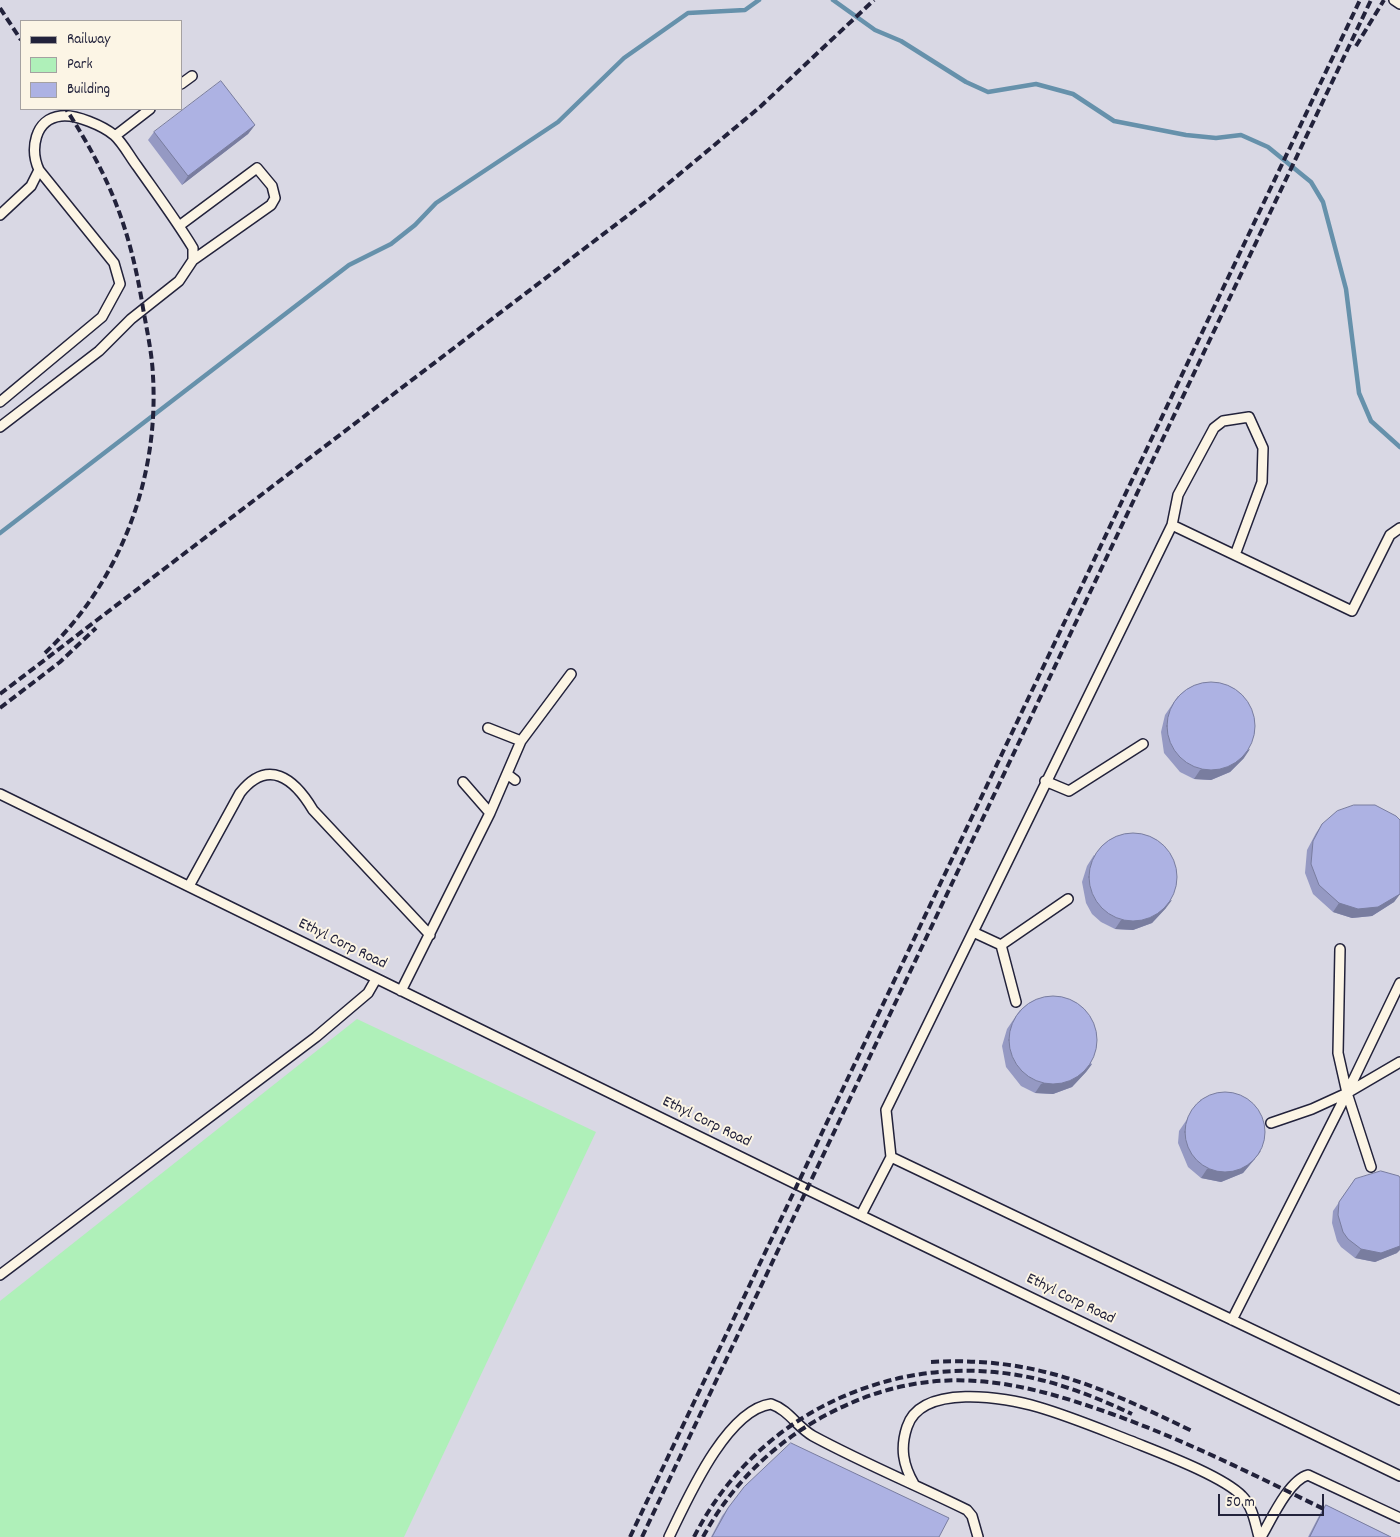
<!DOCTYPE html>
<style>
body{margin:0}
#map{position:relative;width:1400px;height:1537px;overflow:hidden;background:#ece8e5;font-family:Dekko,sans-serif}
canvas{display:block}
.legend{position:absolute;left:20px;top:20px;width:162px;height:90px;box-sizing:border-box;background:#fcf5e5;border:1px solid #a5a1a1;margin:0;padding:6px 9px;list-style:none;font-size:15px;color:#22223b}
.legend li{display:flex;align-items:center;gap:10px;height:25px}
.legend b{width:25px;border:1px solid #a5a1a1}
.scale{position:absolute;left:1218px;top:1494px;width:106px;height:22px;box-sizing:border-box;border:2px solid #22223b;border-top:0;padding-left:6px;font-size:15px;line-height:18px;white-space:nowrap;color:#22223b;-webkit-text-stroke:4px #fcf5e5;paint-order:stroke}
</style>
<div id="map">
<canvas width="1400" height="1537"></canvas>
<ul class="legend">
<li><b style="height:6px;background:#22223b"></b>Railway</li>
<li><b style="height:14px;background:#aff0b9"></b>Park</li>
<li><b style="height:14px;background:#adb2e3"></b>Building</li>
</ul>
<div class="scale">50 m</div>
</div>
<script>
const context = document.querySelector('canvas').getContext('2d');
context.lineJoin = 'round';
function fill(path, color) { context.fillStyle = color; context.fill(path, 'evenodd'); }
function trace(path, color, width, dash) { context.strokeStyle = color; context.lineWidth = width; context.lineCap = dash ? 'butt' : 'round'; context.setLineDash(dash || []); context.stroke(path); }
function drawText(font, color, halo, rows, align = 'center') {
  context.font = font + ' Dekko,sans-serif'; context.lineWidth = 4; context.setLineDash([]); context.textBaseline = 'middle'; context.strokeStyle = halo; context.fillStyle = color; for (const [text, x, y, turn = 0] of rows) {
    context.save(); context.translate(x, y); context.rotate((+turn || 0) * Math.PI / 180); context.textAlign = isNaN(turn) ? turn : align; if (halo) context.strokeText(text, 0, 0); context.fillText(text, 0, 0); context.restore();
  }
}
const built = new Path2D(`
 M0 0H1400V1537H0ZM21 21H181V109H21Z`);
const green = new Path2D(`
 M357 1019 596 1132 404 1537H0V1301Z`);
const stream = new Path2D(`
 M833 0 875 30 901 41 966 82 988 92 1036 84 1073 94 1114 121 1186 135 1216 138 1241 135 1268 147 1311 182 1323 202 1346 289 1359 393 1371 421 1400 447
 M0 533 349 265 391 244 415 225 436 203 558 122 624 58 688 13 745 10 759 0`);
const service = new Path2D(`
 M1394 0 1400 4
 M181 84 192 76
 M115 136 150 109
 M0 215 31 186 39 170C30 150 34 119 61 116 76 114 103 126 114 135 123 143 130 157 137 166 156 193 176 220 193 248V260L179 281 131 319 99 351 0 427
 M179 226 257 168 272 186 275 198 271 205 193 260
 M0 402 102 317 120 284 114 263 39 170
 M1172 525 1178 495 1214 428 1223 421 1249 417 1263 448 1262 482 1235 555
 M488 728 521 741 571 674
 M507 774 515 780
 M1045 781 1069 791 1143 744
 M463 782 490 813 521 741
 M0 794 798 1185 1400 1476
 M189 886 240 793C268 758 294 778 313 810L430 935
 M973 932 1001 945 1016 1002
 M1001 945 1068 899
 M401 991 490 813
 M1271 1123 1312 1109 1347 1093 1400 983
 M891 1157 1400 1400
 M1371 1167 1347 1093 1400 1062
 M861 1215 891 1157 886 1110 1172 525 1352 611 1390 535 1400 528
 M0 1275 316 1037 368 993 376 979
 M1232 1320 1347 1093 1338 1053 1340 949
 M914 1484C903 1465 900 1448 907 1427 921 1383 1005 1397 1038 1407 1069 1416 1100 1429 1131 1441 1158 1452 1223 1476 1242 1496 1253 1507 1255 1523 1259 1537
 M669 1537C687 1500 726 1410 771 1404 789 1410 797 1427 813 1436 863 1463 916 1485 967 1510L972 1516 978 1537
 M1261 1537C1271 1520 1289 1480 1308 1475L1400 1518`);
const rail = new Path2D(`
 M0 8 21 40
 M1356 46 1384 0
 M45 653C120 582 159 479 153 376 152 353 147 331 143 308 130 228 110 177 66 109
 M0 694 652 197 760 107 874 0
 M0 708 60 662 96 628
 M931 1362C1036 1356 1103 1388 1194 1432
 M630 1537 1360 0
 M642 1537 1371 0
 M694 1537C753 1420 882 1355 1011 1374 1053 1380 1094 1396 1132 1414
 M703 1537C731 1485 773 1444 824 1416 927 1361 1009 1377 1112 1414 1190 1442 1262 1479 1336 1515`);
const wall = new Path2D(`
 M255 125 248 134 182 185 148 140 154 132Z
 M1178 696 1244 758 1230 772 1211 780 1194 779 1180 772 1164 753 1161 732 1165 715Z
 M1400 820V894L1394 902 1372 916 1352 918 1333 912 1313 894 1305 873 1307 850 1316 833 1322 824Z
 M1094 855 1166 908 1152 923 1133 930 1115 929 1101 922 1092 914 1086 903 1082 882 1087 866Z
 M1020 1010 1092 1064 1086 1072 1072 1087 1053 1094 1035 1093 1021 1086 1006 1067 1002 1046 1007 1029Z
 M1201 1099 1255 1159 1243 1173 1221 1182 1201 1178 1188 1167 1178 1143 1179 1131Z
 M1355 1179 1397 1253 1375 1262 1355 1258 1341 1247 1337 1241 1332 1223 1333 1211Z
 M1326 1505 1391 1537H1308L1321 1512Z
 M728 1508 939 1537H711L722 1516Z`);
const shadedWall = new Path2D(`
 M255 125 248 134 182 185 188 176Z
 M1250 749 1244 758 1230 772 1211 780 1194 779 1200 770Z
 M1400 894 1394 902 1372 916 1352 918 1333 912 1339 903Z
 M1172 900 1166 908 1152 923 1133 930 1115 929 1121 920Z
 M1092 1064 1086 1072 1072 1087 1053 1094 1035 1093 1041 1084Z
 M1261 1151 1243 1173 1221 1182 1201 1178 1207 1169Z
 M1400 1246V1250L1397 1253 1375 1262 1355 1258 1361 1249Z`);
const building = new Path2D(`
 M221 81 255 125 188 176 154 132Z
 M1167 726a44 44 0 1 1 88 0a44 44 0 1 1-88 0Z
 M1354 805H1375L1396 816 1400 820V894L1378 907 1358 909 1339 903 1319 885 1311 864 1313 841 1322 824 1337 811Z
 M1089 877a44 44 0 1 1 88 0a44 44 0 1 1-88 0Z
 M1009 1040a44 44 0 1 1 88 0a44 44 0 1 1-88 0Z
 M1185 1132a40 40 0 1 1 80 0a40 40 0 1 1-80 0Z
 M1381 1171 1399 1176 1400 1178V1246L1381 1253 1361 1249 1348 1239 1343 1232 1338 1215 1339 1202 1355 1179Z
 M791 1443 949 1518 939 1537H712L728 1508 744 1487Z
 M1326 1505 1391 1537H1310Z`);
const streetNames = [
 ["Ethyl Corp Road",342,945,26],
 ["Ethyl Corp Road",706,1123,26],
 ["Ethyl Corp Road",1070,1300,26]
];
fill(built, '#d9d8e4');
fill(green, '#aff0b9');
trace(stream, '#6691ab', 4.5);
trace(service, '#22223b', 12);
trace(service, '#fcf5e5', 9);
trace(rail, '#22223b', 4, [8, 4]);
fill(wall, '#9599c3');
fill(shadedWall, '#797d9f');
fill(building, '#adb2e3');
trace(building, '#797d9f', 1);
drawText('16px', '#22223b', '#fcf5e5', streetNames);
</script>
